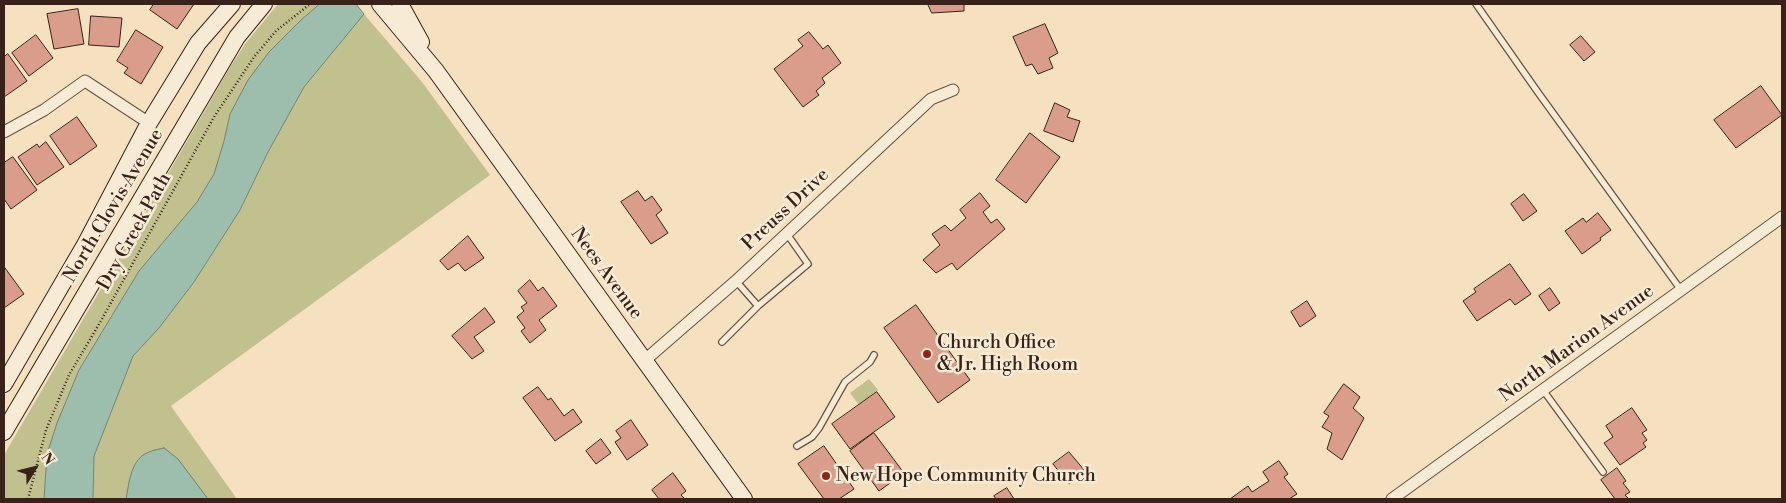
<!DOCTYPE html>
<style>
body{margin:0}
#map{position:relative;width:1786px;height:503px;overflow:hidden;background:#f5e0bf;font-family:"Libre Bodoni",serif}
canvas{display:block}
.frame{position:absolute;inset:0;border:5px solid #382219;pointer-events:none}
.north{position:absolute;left:10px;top:443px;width:50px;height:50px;-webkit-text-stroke:4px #f8ebd5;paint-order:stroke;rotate:54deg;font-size:14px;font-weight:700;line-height:20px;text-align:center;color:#382219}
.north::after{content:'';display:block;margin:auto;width:18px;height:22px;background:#382219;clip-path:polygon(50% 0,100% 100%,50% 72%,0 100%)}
</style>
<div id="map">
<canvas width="1786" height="503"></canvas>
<div class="frame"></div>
<div class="north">N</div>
</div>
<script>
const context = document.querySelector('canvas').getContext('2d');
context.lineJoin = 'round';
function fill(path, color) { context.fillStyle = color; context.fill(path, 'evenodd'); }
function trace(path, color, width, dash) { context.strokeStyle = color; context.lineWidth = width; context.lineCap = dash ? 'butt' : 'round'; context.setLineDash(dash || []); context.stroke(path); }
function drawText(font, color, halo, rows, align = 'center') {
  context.font = font + ' "Libre Bodoni",serif'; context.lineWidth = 5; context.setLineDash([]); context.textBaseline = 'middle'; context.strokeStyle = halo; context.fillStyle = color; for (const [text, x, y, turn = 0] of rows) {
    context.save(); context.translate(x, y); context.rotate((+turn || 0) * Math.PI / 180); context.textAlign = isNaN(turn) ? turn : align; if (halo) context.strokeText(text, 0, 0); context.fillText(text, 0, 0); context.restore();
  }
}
const green = new Path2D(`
 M278 4H320L300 21 269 52 230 114 224 141 214 174 197 202 139 271 79 370 57 423 47 454 44 499H4V455L229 69 245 44Z
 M364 14 422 82 490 175 171 406 237 499H93L94 456 133 356 159 328 194 282 240 210 268 152 304 87Z
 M869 379 878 390 859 405 850 393Z`);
const water = new Path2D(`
 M320 4H356L364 14 304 87 268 152 240 210 194 282 159 328 133 356 94 456 93 499H44L47 454 57 423 79 370 139 271 197 202 214 174 224 141 230 114 248 80 269 52 300 21Z
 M164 448 178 459 208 499H126C129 483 131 458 149 452 154 450 159 449 164 448Z`);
const building = new Path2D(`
 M154 4H194L177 29 150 10Z
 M928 4H964V11L932 13Z
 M78 9 84 44 54 49 47 14Z
 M91 16 122 18 119 47 89 45Z
 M1045 24 1058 53 1049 58 1053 68 1038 74 1032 64 1026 66 1013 37Z
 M136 30 163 47 141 84 124 73 128 68 117 61Z
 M809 32 823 49 828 45 841 63 822 78 825 83 816 91 819 95 803 107 774 69 803 46 798 40Z
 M36 35 53 58 29 76 12 53Z
 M1581 36 1595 52 1584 61 1570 45Z
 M8 54 27 81 4 97V57Z
 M1761 86 1782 115 1736 148 1714 120Z
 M1055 103 1070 110 1067 117 1080 121 1073 142 1044 131Z
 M77 117 97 146 70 165 50 136Z
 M1030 133 1060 157 1026 203 996 180Z
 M46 142 64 167 37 185 18 157 37 144 39 147Z
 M13 157 37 190 11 209 4 199V163Z
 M638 191 645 201 652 196 662 210 656 215 668 233 651 244 621 202Z
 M980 193 990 206 983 212 991 223 997 219 1005 229 957 270 952 263 936 273 923 260 940 245 932 234 945 225 951 231 966 218 960 210Z
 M1524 194 1537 211 1523 221 1511 204Z
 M1598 213 1611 230 1600 238 1601 240 1582 254 1565 231 1583 218 1586 222Z
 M468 236 484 258 465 271 458 263 448 270 440 261Z
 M1510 264 1531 294 1515 305 1510 299 1477 321 1463 301 1476 292 1474 289Z
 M5 268 24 294 4 308V269Z
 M530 280 538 291 543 287 557 306 539 320 546 330 530 343 521 331 525 328 517 317 524 311 521 307 527 303 518 291Z
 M1550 288 1560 303 1549 311 1539 296Z
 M1307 301 1316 316 1300 327 1291 312Z
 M916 305 970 380 938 403 884 328Z
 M485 308 495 322 474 337 484 351 472 359 452 336Z
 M1344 384 1360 397 1353 408 1364 418 1342 460 1327 449 1332 433 1322 427 1329 416 1324 413Z
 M538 387 548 400 551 398 564 416 573 409 582 422 555 441 523 398Z
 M877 392 895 417 850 449 832 424Z
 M1632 408 1647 430 1642 433 1647 440 1643 443 1646 447 1620 465 1604 443 1613 437 1606 426Z
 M631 420 648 445 627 460 615 442 621 438 616 431Z
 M874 433 904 473 879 491 850 451Z
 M601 439 611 453 596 464 586 451Z
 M824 446 854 489 839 499H824L798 464Z
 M1069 452 1085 471 1069 484 1053 464Z
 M1279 461 1288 474 1284 477 1297 494 1289 499H1230L1248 486 1252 492 1269 481 1263 472Z
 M1617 468 1626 481 1623 483 1630 492 1625 495 1629 499H1615L1601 480Z
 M673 473 686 491 681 495 685 499H659L652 490Z
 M1007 488 1014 499H996L994 496Z`);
const path = new Path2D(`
 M28 499 46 430 69 375 98 326 214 117 254 57 276 31 310 4`);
const lane = new Path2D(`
 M1476 4 1537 91 1681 290
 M736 281 758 306
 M722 342 758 306 808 264 787 234
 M1543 390 1603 472
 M797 446 812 437 819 428 845 382 870 362 874 355`);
const street = new Path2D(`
 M4 132 44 110 85 81 149 123
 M644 361 736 281 931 99 953 90
 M1392 499 1782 217`);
const secondary = new Path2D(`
 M380 4 436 71 744 499
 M400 4 421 42
 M4 384 86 243 149 123 198 43 232 4
 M4 432 237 37 264 4`);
const markers = [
 [927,354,5,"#8f2418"],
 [826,476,5,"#8f2418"]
];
const streetNames = [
 ["North Clovis Avenue",114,206,-59],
 ["Preuss Drive",786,210,-43],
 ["Dry Creek Path",135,232,-61],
 ["Nees Avenue",606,274,54],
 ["North Marion Avenue",1577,344,-36]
];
const poiNames = [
 ["Church Office",937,343],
 ["& Jr. High Room",937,365],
 ["New Hope Community Church",836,476]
];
fill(green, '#c0c18f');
fill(water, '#9dbeac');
trace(water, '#758071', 1);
fill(building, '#da9c8b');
trace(building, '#382219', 1);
trace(lane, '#675242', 8);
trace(street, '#675242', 13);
trace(secondary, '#382219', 18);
trace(path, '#382219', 2.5, [1, 2.5]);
trace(lane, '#f8ebd5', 5.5);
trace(street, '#f8ebd5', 11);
trace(secondary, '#f8ebd5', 16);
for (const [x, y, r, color] of markers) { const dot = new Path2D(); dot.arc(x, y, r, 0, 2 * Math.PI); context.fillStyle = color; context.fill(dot); trace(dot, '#f8ebd5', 2); }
drawText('19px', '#382219', '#f8ebd5', streetNames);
drawText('19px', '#382219', '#f8ebd5', poiNames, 'left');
</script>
